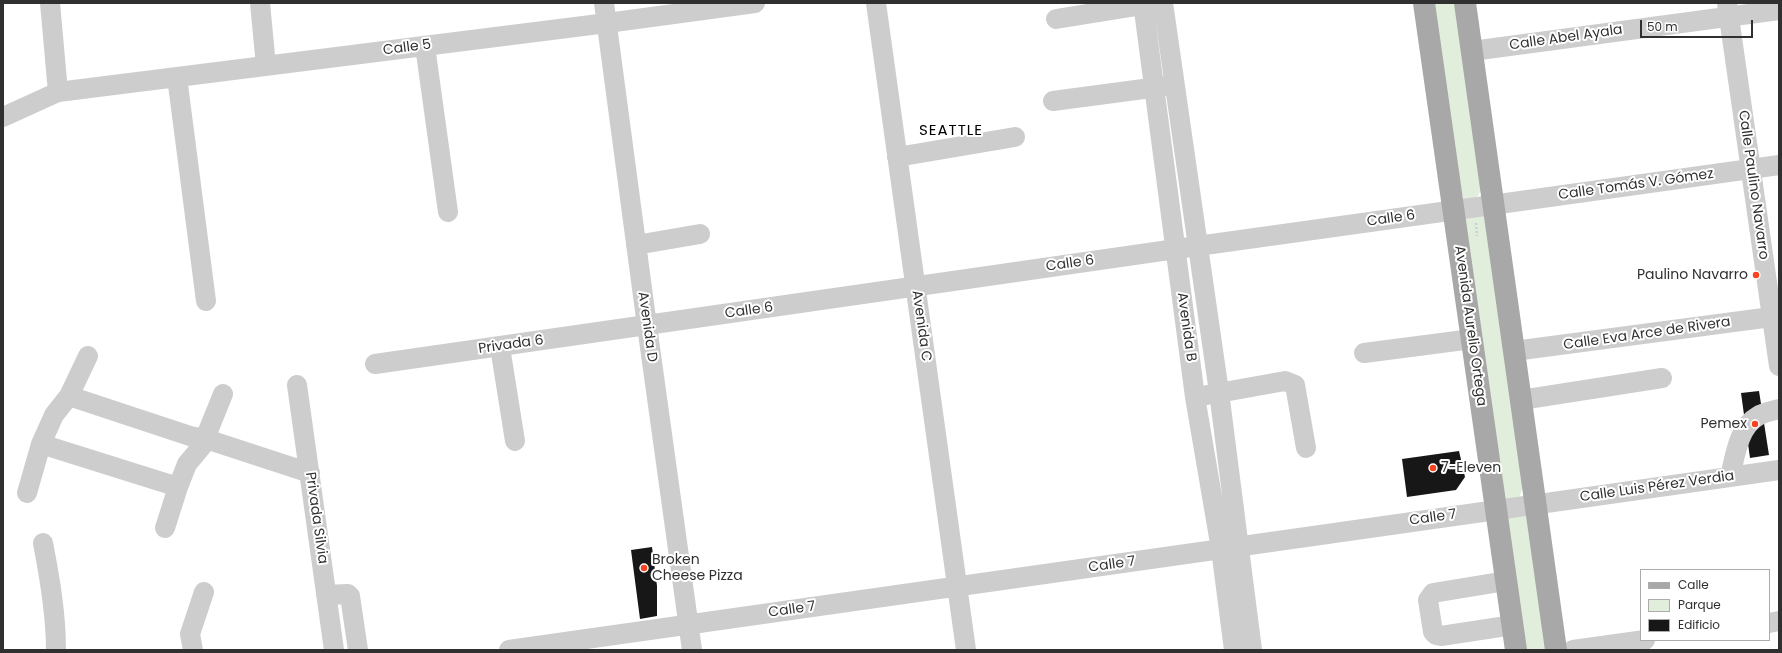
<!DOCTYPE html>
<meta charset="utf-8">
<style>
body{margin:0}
#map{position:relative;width:1782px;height:653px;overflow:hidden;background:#fff;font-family:Poppins,sans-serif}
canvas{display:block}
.frame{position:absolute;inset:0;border:4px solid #303030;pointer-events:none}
.legend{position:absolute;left:1640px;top:569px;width:130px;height:72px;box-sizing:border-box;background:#fff;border:1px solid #acacac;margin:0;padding:5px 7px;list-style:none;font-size:12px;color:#303030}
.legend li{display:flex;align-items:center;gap:8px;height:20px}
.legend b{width:20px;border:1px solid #acacac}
.scale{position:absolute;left:1640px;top:20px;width:113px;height:18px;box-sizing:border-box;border:2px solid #303030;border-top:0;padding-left:5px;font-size:12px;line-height:14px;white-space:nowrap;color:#303030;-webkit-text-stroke:3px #fff;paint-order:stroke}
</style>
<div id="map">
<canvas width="1782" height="653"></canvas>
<div class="frame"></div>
<ul class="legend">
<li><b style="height:5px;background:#a8a8a8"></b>Calle</li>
<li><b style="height:11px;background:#e2eedc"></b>Parque</li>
<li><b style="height:11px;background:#171717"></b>Edificio</li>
</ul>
<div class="scale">50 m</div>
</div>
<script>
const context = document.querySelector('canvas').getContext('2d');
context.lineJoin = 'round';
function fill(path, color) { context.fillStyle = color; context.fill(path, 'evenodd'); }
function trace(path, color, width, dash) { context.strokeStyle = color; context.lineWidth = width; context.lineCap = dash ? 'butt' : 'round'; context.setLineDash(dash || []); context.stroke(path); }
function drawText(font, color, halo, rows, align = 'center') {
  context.font = font + ' Poppins,sans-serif'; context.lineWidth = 4; context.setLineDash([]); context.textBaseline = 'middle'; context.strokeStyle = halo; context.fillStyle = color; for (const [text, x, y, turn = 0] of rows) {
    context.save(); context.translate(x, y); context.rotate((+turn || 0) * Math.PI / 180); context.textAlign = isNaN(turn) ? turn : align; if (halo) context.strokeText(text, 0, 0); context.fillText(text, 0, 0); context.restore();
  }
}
const green = new Path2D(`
 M1425 3H1456L1481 190 1478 196 1464 203Z
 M1484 214 1523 487 1519 498 1500 502 1456 218Z
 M1497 511 1532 516 1553 650H1517Z`);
const building = new Path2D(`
 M1759 391 1769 455 1750 458 1741 393Z
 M1459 451 1465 477 1456 490 1407 497 1402 459Z
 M652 547 657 586V616L640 619 631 550Z`);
const path = new Path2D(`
 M1476 223 1477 236`);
const minor = new Path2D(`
 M50 3 58 92
 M260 3 266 66
 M604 3 647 326 692 650
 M876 3 966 650
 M1143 3 1195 397 1221 549 1234 650
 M1163 3 1219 392 1252 650
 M1727 3 1779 366
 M1056 19 1143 5
 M425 46 448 212
 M1472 51 1779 10
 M177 77 206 301
 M1053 101 1166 86
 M3 117 58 92 607 23 755 3
 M897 157 1015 137
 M636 245 700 234
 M500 347 515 441
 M1514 351 1779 316
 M1364 353 1472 339
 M375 364 1176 249 1779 165
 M297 385 334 650
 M1207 395 1285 381 1295 385 1306 448
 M69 396 190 436 206 439 310 473
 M1521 400 1662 378
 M41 444 178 487
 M1730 477C1735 457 1738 427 1758 416 1764 412 1773 411 1779 409
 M27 493 41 444 54 415 69 396 88 356
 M165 528 178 487 187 464 202 446 223 394
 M43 543C50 579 56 614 56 650
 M1506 581 1433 593 1428 600 1433 632 1436 635 1441 636 1513 625
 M326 595 348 594 350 596 358 650
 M1769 623 1779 621
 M193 650 190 634 204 592
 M509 650 1779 470
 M1573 650 1645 640`);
const major = new Path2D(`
 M1424 3 1516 650
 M1465 3 1556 650`);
const markers = [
 [1756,275,4,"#f74321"],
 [1755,424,4,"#f74321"],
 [1433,468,4,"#f74321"],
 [644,568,4,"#f74321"]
];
const streetNames = [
 ["Calle Abel Ayala",1566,38,-8],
 ["Calle 5",407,48,-7],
 ["Calle Tomás V. Gómez",1636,185,-8],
 ["Calle Paulino Navarro",1753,185,82],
 ["Calle 6",1391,219,-8],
 ["Calle 6",1070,264,-8],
 ["Calle 6",749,311,-8],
 ["Avenida C",921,326,82],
 ["Avenida Aurelio Ortega",1470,326,82],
 ["Avenida D",647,327,82],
 ["Avenida B",1186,327,82],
 ["Calle Eva Arce de Rivera",1647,334,-8],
 ["Privada 6",511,345,-8],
 ["Calle Luis Pérez Verdia",1657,487,-8],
 ["Privada Silvia",316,518,82],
 ["Calle 7",1433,518,-8],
 ["Calle 7",1112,565,-8],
 ["Calle 7",792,610,-8]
];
const poiNames = [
 ["Paulino Navarro",1748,275],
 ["Pemex",1747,424],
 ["7-Eleven",1441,468,"left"],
 ["Broken",652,560,"left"],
 ["Cheese Pizza",652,576,"left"]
];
const neighbourhoodNames = [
 ["SEATTLE",951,131]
];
fill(green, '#e2eedc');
fill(building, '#171717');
trace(path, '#cdcdcd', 2.5, [2, 2]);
trace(minor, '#cdcdcd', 20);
trace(major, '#a8a8a8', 22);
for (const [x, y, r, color] of markers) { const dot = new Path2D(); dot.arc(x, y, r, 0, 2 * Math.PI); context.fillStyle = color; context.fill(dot); trace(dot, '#fff', 1.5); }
drawText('14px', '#303030', '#fff', streetNames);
drawText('14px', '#303030', '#fff', poiNames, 'right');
context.letterSpacing = '1px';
drawText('15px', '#000', '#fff', neighbourhoodNames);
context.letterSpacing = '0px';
</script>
